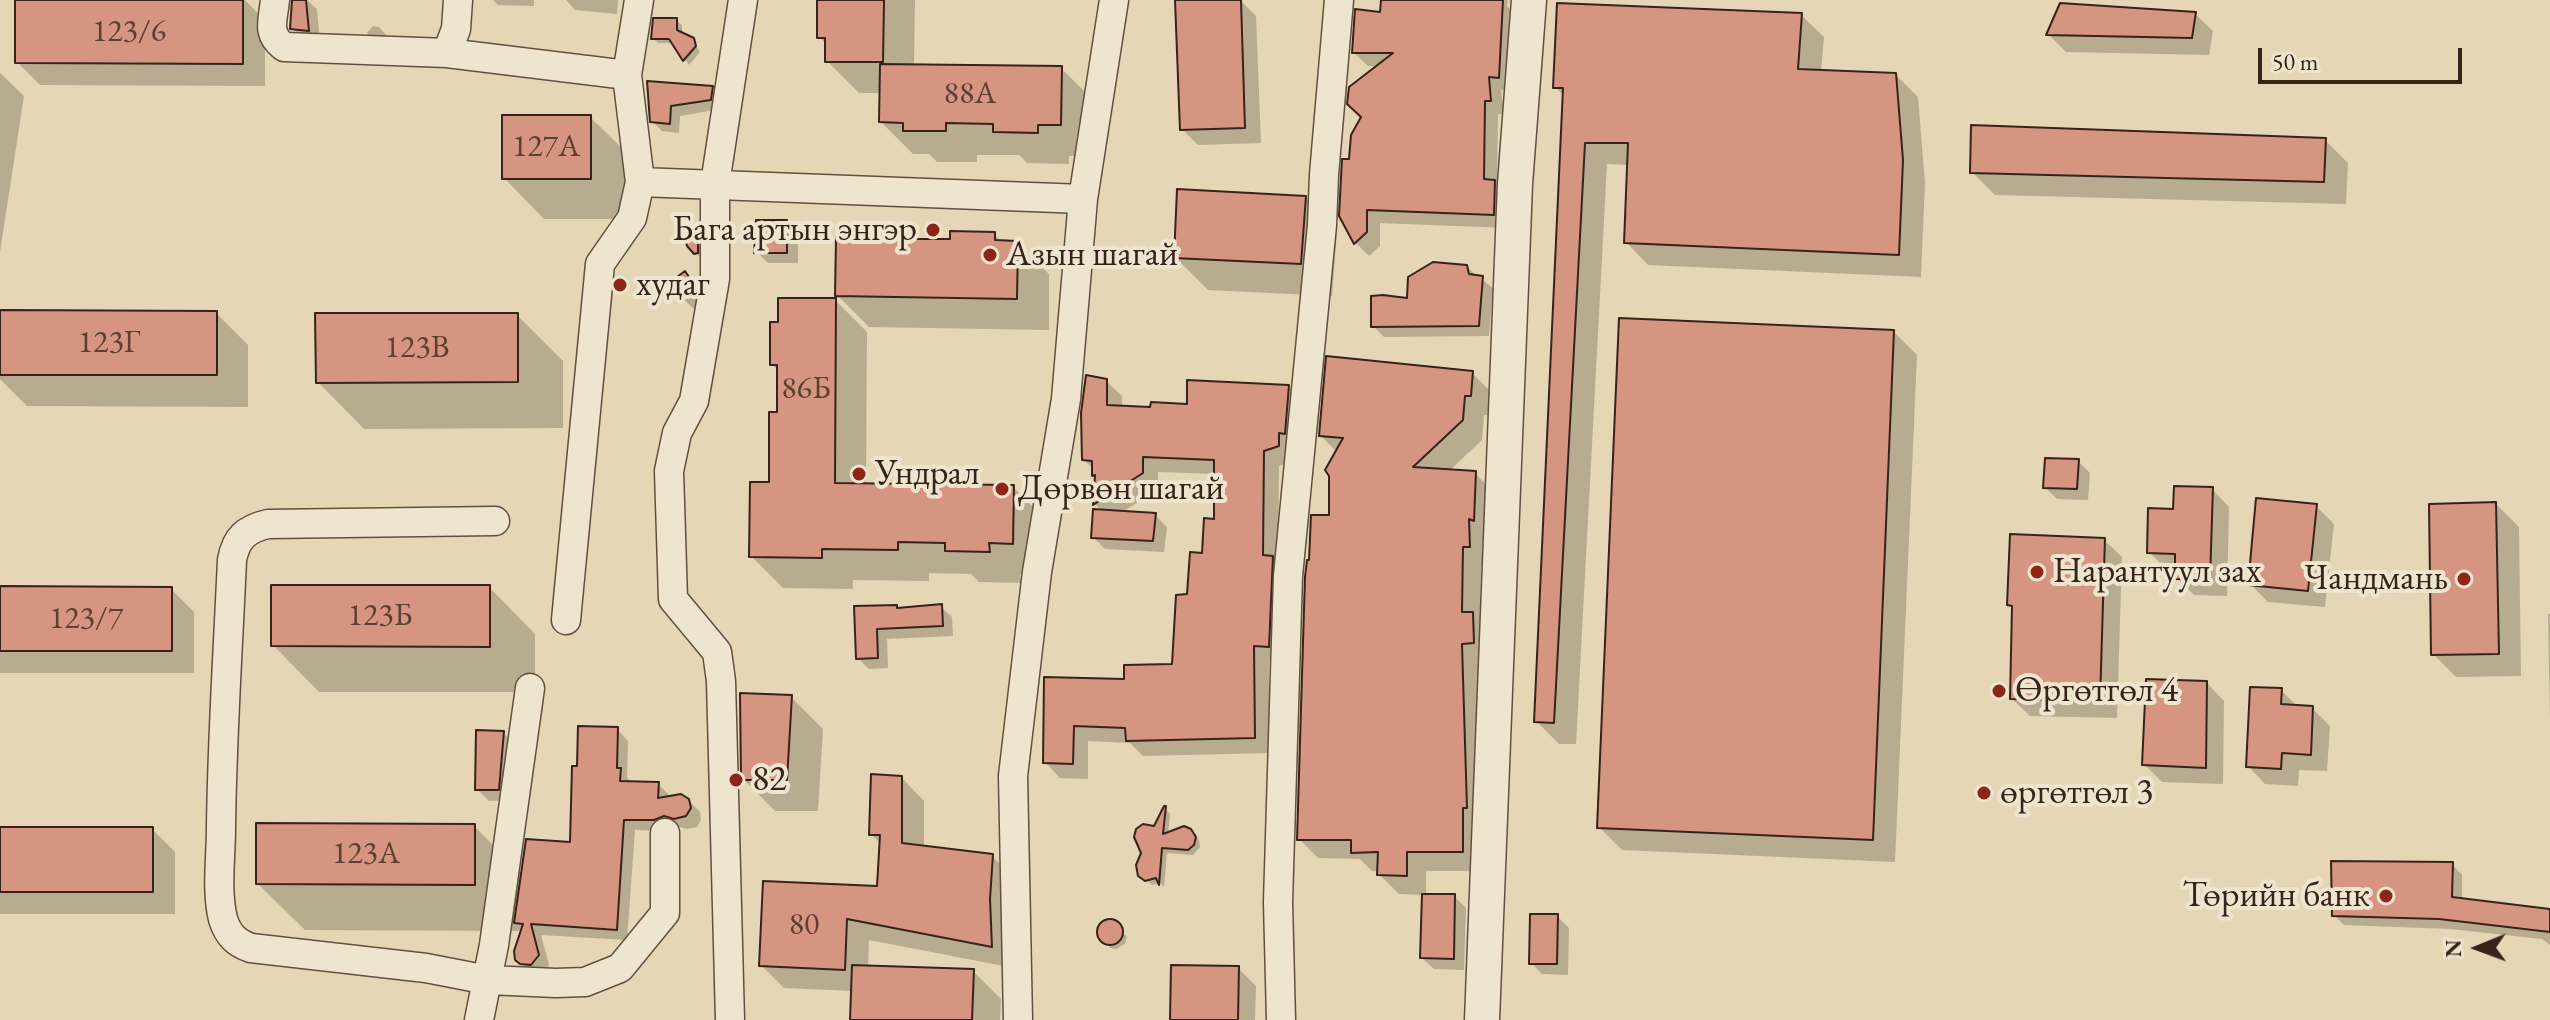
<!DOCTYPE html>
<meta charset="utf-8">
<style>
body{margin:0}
#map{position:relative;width:2550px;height:1020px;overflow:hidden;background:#e5d7b5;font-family:"EB Garamond",serif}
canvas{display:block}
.north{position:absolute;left:2438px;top:908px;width:80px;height:80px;-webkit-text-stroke:6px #eee5cf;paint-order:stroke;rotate:269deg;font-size:22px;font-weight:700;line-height:32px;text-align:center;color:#382219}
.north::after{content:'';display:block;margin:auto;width:28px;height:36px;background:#382219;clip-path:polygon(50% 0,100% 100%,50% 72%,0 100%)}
.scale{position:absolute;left:2258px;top:48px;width:204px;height:36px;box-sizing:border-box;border:4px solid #382219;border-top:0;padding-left:10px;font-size:24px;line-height:28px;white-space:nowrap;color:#382219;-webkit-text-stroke:6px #eee5cf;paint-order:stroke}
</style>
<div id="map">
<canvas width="2550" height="1020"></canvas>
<div class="north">N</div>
<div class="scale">50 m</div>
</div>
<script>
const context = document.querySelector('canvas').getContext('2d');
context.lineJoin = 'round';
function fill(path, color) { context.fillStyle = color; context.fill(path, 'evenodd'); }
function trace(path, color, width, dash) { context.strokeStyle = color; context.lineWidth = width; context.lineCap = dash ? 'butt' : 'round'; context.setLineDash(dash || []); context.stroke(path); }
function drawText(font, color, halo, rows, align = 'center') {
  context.font = font + ' "EB Garamond",serif'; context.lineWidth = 8; context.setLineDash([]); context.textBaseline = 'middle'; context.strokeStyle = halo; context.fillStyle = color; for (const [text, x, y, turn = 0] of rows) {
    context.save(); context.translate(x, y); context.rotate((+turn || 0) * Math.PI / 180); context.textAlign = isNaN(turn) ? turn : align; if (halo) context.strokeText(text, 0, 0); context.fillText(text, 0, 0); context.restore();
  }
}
const shadow = new Path2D(`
 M17 0H245L265 21V86L40 85 17 62Z
 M293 0H307L317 9 320 42 305 41 293 29Z
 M493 0H534V6L498 5Z
 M566 0H618L617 14 575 10Z
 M819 0H915L914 66 1061 68 1093 100 1092 156H1069V164L1027 163 1019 155H977V162H937L929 154H913L881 122V93H859L827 61V45L819 37Z
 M1177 0H1240L1256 16 1261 143 1198 145 1182 129Z
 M1383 0H1508L1507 6 1516 16 1512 91 1501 90 1504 114H1498L1497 185 1507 195V228L1380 223V246L1369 256 1356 243 1341 216 1351 161 1379 66H1368L1354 53 1381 14Z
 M2195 14 2213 31 2209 55 2066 52 2049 35Z
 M1801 15 1824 37 1821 72 1896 75 1918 97 1925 183 1921 277 1648 265 1626 242 1629 165 1607 164 1576 744H1559L1536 721 1565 97 1555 87Z
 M676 20 682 25V34L690 37 700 52 689 65 674 43H658L653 38Z
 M373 26 379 27 389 38H372L367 33Z
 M0 73 24 96 0 252Z
 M649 83 712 88 722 97 720 109 680 116 679 133 662 131 652 121Z
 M590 117 631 157V219H544L504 178Z
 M2325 140 2348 163 2346 204 1995 195 1972 172Z
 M1305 198 1337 230 1332 296 1208 290 1176 258Z
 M786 222 798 233V263H768L757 252Z
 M698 229 703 234 701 258 688 245Z
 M903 233 911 241H952L994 234 1002 242 1017 243 1049 274V330L869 327 837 295Z
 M1466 267 1493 288 1489 336 1384 337 1373 326 1409 301Z
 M685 274 704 296V302L694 309 673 289Z
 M835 300 867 332 866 485 1013 487 1045 519 1044 575 1020 574 1021 583 979 582 971 574 929 573V581L853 580V589L783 588 751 556 771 484 779 414V372L772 364 780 324Z
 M0 312 216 313 248 345V407L27 406 0 379Z
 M517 315 563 361V428L364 429 318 382Z
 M1894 332 1917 355 1895 862 1622 850 1599 827Z
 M1472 373 1491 392 1489 415H1484L1482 440 1448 472 1475 473 1494 493 1488 566H1481L1480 622 1492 634 1481 871H1426V896H1454L1466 908 1464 970 1434 969 1422 958 1424 895 1399 894 1379 874 1380 871H1372L1360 859 1318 858 1299 839 1337 452 1321 436Z
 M1106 381 1122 396V408L1189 406 1289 387 1304 403 1294 461 1279 466 1278 564 1284 662 1269 661 1270 753 1143 756 1130 743 1088 741V779L1060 778 1045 762 1046 679 1126 681 1174 666 1188 596 1216 521V474L1158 472V489L1121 513 1155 515 1167 527 1164 552 1105 549 1093 537 1103 512 1095 504 1097 478 1094 470 1084 460Z
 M2078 461 2090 473 2088 500 2057 499 2045 487Z
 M2212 489 2229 507 2227 596 2194 595 2177 578V570H2167L2149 552 2175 511Z
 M2496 504 2519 527 2521 676 2456 677 2433 654Z
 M2316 506 2334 524 2325 607 2268 602 2250 584Z
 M2104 540 2122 557 2117 718 2030 716 2012 699 2014 610 2009 605Z
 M489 587 535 634V692H319L273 645Z
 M0 588 171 589 194 612V673H0Z
 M896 607 899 610 941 607 952 617 953 636 887 639 888 668 869 669 858 658 856 608Z
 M2548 614H2550V722Z
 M2207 683 2224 701 2223 784 2162 782 2144 764Z
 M2281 690 2298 707 2312 708 2330 726 2327 771 2299 770 2298 786 2265 784 2248 766Z
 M791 697 823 729 818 811H775L743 779Z
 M617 729 628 741 627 777 631 783 658 784 669 795V798L688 800 700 812 701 820 697 827 687 829 676 826 666 831 635 830 627 940 541 935 549 964 545 973 534 975 522 963 523 931 305 930 258 884 474 826 523 875 572 844 579 769Z
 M503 733 515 744 510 800 489 801 477 789Z
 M902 778 924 801V848L992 856 1015 879 1014 968 869 940 868 968 973 971 1001 999 1000 1020H852L853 991 784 988 761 965 879 888 881 844 871 834Z
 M1165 808 1170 814 1168 834H1193L1199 840 1200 847 1193 855 1167 853 1164 887 1160 883 1152 885 1138 872Z
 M0 829H152L175 852V914H0Z
 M2452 864 2462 875V900L2550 911V945L2542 939 2450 929 2344 925 2334 915Z
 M1557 916 1569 928 1568 975 1542 974 1531 963Z
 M1110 922 1117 925 1127 937 1125 944 1116 949 1110 948 1099 932 1103 923Z
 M1238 968 1256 986 1255 1020H1172Z`);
const building = new Path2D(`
 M15 0H243V64L15 63Z
 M292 0H306L309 31 290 29Z
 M817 0H884L883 62H825V38H817Z
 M1175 0H1241L1245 128 1180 130Z
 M1381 0H1503L1499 78 1489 77 1491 101H1485L1484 179 1495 180 1494 215 1367 210V232L1354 244 1339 216 1342 159H1349L1351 135 1361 117 1347 104 1349 87 1393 53H1352L1355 9 1380 12Z
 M1557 3 1802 13 1798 69 1896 73 1903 160 1899 255 1624 243 1628 143H1585L1554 723 1534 722 1563 88H1553Z
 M2060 3 2196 12 2192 38 2046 35Z
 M653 18H677V30L694 38 696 46 683 61 669 39H651Z
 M880 64 1062 66 1061 125H1038V133L993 132V124L946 123V131H903V123L879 122Z
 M647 81 713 86 711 100 671 106 670 124 650 122Z
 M502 115H591V179H502Z
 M1971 125 2326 138 2324 182 1970 173Z
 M1177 189 1306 196 1301 264 1174 258Z
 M756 220H787V253H754Z
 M695 227H698V253L694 254 687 246 685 238 688 230Z
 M861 230 903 231V239H950V231L995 232V240L1018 241 1017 299 835 296 836 237 860 238Z
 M1433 262 1467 265 1469 274 1483 276 1479 326 1371 327V296L1383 295 1407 298 1408 277Z
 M685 271 693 283 694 290 681 299 671 290 673 280Z
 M778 298H836L835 483 1014 485 1013 544 989 543 990 552 945 551V543L898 542V550L822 549V558L749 557 750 482H769V412H777V365H770V322H778Z
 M0 310 217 311V375H0Z
 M315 313H518V382L316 383Z
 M1619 318 1894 330 1873 840 1597 828Z
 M1326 356 1473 371 1471 396H1465L1463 420 1413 467 1476 471 1474 521 1469 519 1470 547H1463L1462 612H1473L1474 643 1462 644 1467 808H1463V852H1407V876L1377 875 1378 852 1351 853V840H1297L1305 577 1307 560H1309L1311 515H1329V476L1325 470 1343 438 1319 436Z
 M1086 375 1107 379V405L1150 407 1151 402 1187 404V380L1289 385 1285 434 1279 433V446L1264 451 1263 555 1273 556 1269 647 1254 646 1255 738 1126 741 1125 728 1074 726 1073 764 1043 763 1044 677 1124 679V665L1172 664 1176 595 1187 594 1190 552 1202 553 1204 518 1214 519V460L1143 457V473L1093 505 1095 475 1092 476V461L1082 460 1081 413Z
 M2045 458 2079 459 2077 489 2043 488Z
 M2174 486 2213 487 2210 580 2175 579V554L2147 553 2148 508 2173 509Z
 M2256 498 2317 504 2308 591 2248 585Z
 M2496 502 2499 654 2431 655 2429 504Z
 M1093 509 1156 513 1153 541 1091 538Z
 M2010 534 2105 538 2100 701 2010 699 2012 606 2007 605Z
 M271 585H490V647L271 646Z
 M0 586 172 587V651H0Z
 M942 604 943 626 877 629 878 658 856 659 854 606 897 605V608Z
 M2146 679 2207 681 2206 768 2142 765Z
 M2250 687 2282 688 2281 704 2313 706 2311 755 2282 753 2281 769 2246 767Z
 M740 693 792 695 787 780H741Z
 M578 726 618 727 617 768H621L620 781 659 782 658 798 681 794 689 799 691 808 686 816 674 819 664 816 654 820H624L617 930 531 924 539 955 531 965 520 964 515 960 514 951 523 924 514 923 526 839 570 842 572 766H577Z
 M476 730 504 731 499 790H475Z
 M871 774 902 776V843L993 854 990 899 992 947 847 919 845 970 759 966 763 881 877 886 880 835H869Z
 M1164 806H1166L1163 834 1184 826 1191 829 1196 837 1194 845 1188 850 1162 848 1159 885 1156 878 1145 881 1138 876 1136 865 1141 853 1134 837 1136 829 1143 824 1154 826Z
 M256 823 475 824V885L256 884Z
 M0 827H153V892H0Z
 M2331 861 2453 862 2452 897 2550 909V932L2439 919 2332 916Z
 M1422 894H1455L1454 959 1420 958Z
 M1530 914H1558L1557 964H1529Z
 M1097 932a13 13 0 1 1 26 0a13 13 0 1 1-26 0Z
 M852 965 974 969 972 1020H850Z
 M1171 965 1239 966 1238 1020H1170Z`);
const minor = new Path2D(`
 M275 0C273 21 266 33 284 47L447 53 456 29 458 0
 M639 0 627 75 640 182 1083 199
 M447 53 627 75
 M495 521 268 524C246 529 236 538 232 560 228 649 222 739 221 828 221 857 216 891 223 919 228 935 236 943 251 948L426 968 488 980 556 983 585 982 620 968 665 913V833
 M566 620 600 264 632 218 640 182
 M479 1020 494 945 530 688
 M730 1020 721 681 717 652 673 599 669 471 677 433 694 401 715 279V184L743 0
 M1018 1020 1013 776 1037 572 1066 399 1083 199 1114 0
 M1281 1020 1278 902 1288 576 1322 225 1324 175 1339 0`);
const tertiary = new Path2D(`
 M1482 1020 1515 184 1529 0`);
const markers = [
 [933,230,8,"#8f2418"],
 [990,255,8,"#8f2418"],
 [620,285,8,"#8f2418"],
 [859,474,8,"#8f2418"],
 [1002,489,8,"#8f2418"],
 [2037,572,8,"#8f2418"],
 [2464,579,8,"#8f2418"],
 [1999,691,8,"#8f2418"],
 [736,780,8,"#8f2418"],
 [1984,793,8,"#8f2418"],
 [2386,896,8,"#8f2418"]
];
const numberNames = [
 ["123/6",129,32],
 ["88А",970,94],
 ["127А",546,147],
 ["123Г",109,343],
 ["123В",417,348],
 ["86Б",806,389],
 ["123Б",380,616],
 ["123/7",86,619],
 ["123А",366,854],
 ["80",804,925]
];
const poiNames = [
 ["Бага артын энгэр",917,230,"right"],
 ["Азын шагай",1006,255],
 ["худаг",636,285],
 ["Ундрал",875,474],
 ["Дөрвөн шагай",1018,489],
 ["Нарантуул зах",2053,572],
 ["Чандмань",2448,579,"right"],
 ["Өргөтгөл 4",2015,691],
 ["82",752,780],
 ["өргөтгөл 3",2000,793],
 ["Төрийн банк",2370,896,"right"]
];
fill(shadow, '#0003');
fill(building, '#d59580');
trace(building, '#382219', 2);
trace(minor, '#634f40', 31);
trace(tertiary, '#634f40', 37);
trace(minor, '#eee5cf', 28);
trace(tertiary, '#eee5cf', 34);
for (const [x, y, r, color] of markers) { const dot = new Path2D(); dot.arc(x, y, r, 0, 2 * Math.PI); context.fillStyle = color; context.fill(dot); trace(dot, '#eee5cf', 3); }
drawText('32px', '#5f3f33', null, numberNames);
drawText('36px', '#382219', '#eee5cf', poiNames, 'left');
</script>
